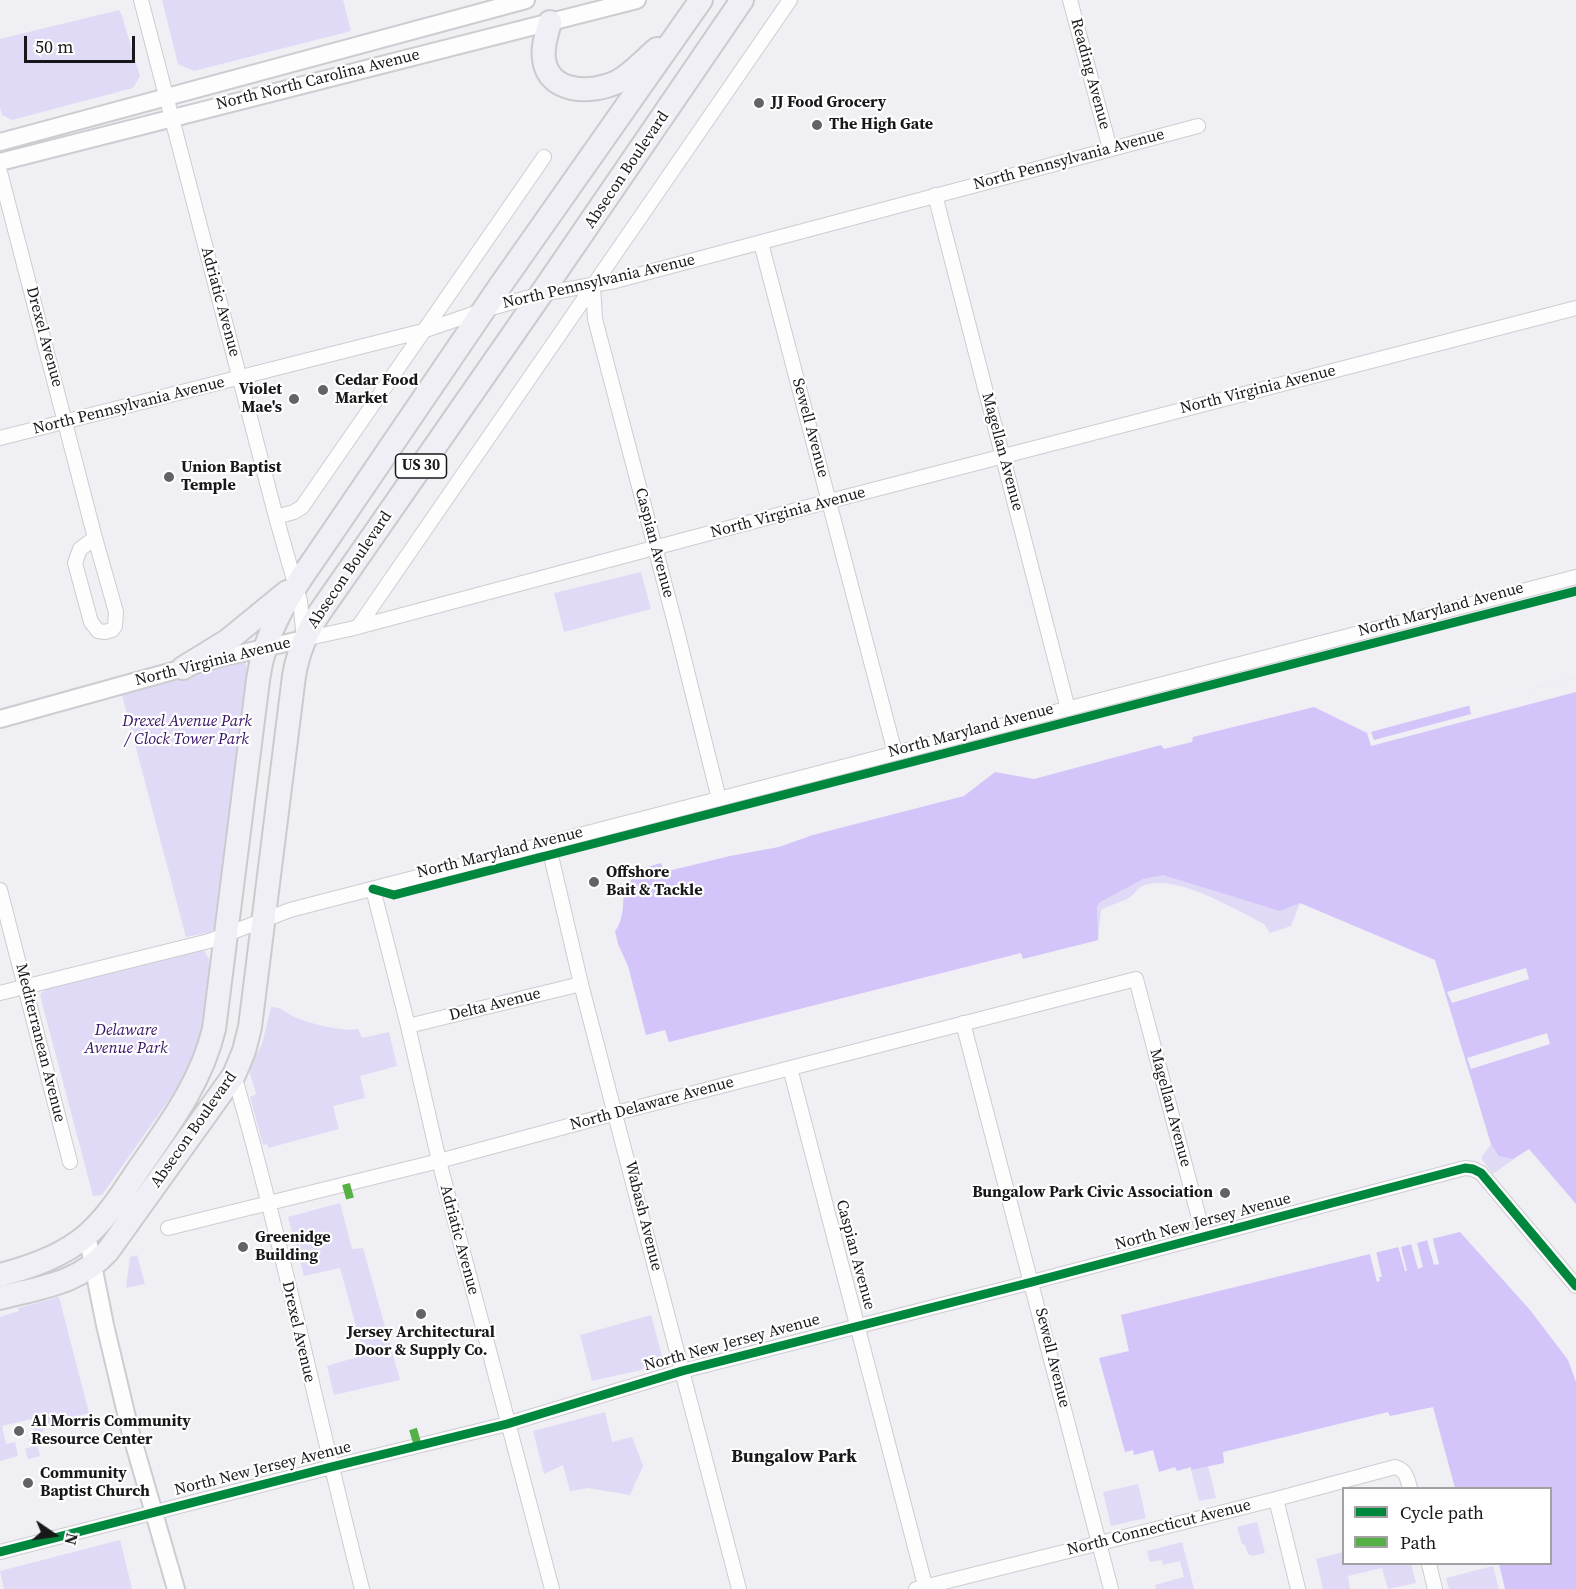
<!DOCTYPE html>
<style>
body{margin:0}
#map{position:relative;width:1576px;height:1589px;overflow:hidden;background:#efeff4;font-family:"Source Serif 4",serif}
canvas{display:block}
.legend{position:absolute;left:1342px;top:1487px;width:210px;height:78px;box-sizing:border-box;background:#fff;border:2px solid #a3a2a3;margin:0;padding:8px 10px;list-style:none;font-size:18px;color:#18171a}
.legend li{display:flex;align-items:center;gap:12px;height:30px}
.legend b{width:30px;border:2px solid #a3a2a3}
.north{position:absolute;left:24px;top:1505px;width:60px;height:60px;-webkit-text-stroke:4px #fff;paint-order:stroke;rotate:103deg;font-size:16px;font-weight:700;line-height:24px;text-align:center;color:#18171a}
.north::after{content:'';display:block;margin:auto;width:21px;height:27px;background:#18171a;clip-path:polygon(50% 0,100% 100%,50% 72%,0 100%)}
.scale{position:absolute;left:24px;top:36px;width:111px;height:27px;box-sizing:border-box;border:3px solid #18171a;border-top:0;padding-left:8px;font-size:18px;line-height:21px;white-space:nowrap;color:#18171a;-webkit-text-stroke:4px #fff;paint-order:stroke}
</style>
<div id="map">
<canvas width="1576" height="1589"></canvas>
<ul class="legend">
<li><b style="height:8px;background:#00873e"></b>Cycle path</li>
<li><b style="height:8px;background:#55b145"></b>Path</li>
</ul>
<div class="north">N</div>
<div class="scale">50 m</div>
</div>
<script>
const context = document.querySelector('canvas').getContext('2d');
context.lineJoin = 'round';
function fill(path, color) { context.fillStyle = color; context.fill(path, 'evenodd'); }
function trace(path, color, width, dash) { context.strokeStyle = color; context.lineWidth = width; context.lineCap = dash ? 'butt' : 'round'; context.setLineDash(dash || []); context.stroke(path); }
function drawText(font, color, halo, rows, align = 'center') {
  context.font = font + ' "Source Serif 4",serif'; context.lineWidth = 4.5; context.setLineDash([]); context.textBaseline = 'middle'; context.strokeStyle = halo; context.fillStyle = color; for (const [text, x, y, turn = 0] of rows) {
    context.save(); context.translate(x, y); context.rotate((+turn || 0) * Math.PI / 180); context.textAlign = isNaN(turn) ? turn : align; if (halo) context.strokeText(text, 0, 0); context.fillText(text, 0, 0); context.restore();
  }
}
const green = new Path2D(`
 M162 0H343L351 31 194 71 178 64Z
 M119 10 122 16 140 76 133 88 12 120 2 115 0 107V39Z
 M641 572 651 609 564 632 554 593Z
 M239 660 245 661 247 669 216 927 211 932 186 937 122 695Z
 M1133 858 1300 903 1291 926 1270 933 1264 924C1235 909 1177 874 1145 885 1137 887 1134 896 1127 899 1118 903 1110 905 1101 910L1098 940 1071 947 1078 915Z
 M194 951H204L209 959V972L200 1041 187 1074 102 1195 93 1196 40 995 46 988Z
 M271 1007C285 1008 286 1014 297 1018 312 1024 342 1032 358 1029L362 1038 389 1032 397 1066 360 1076 365 1098 333 1106 339 1129 268 1148 267 1144 263 1145 250 1097 256 1094 249 1070 262 1044Z
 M1488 1132 1529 1148 1493 1174 1481 1158 1491 1144Z
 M340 1203 352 1249 363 1248 400 1380 334 1395 327 1366 364 1355 340 1268 304 1276 288 1217Z
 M137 1255 145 1284 126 1288 130 1257Z
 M59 1297 89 1413 47 1425 36 1441 40 1456 28 1459 25 1449 31 1447 29 1439 35 1437 31 1419 2 1426 6 1444 15 1442 18 1456 0 1461V1317L19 1311 18 1308Z
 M651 1315 662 1356 659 1366 592 1381 580 1335Z
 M605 1412 612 1442 632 1437 643 1466 630 1495 588 1488 570 1491 563 1465 544 1474 533 1431Z
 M1208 1466 1216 1498 1199 1501 1191 1470Z
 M1138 1484 1146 1518 1111 1526 1103 1492Z
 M1257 1522 1265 1553 1252 1556 1248 1554 1245 1545 1242 1544 1237 1527Z
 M120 1540 132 1589H4L0 1571Z
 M1182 1542 1194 1589H1156L1155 1585 1184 1577 1180 1561 1163 1565 1162 1560 1150 1562 1147 1551Z
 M1343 1552 1344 1564H1411L1416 1583 1388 1589 1382 1568 1348 1576 1350 1589H1323L1316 1559Z
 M1493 1566 1499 1589H1449L1446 1578Z`);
const water = new Path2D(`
 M1576 677V1204L1529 1149 1513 1159 1499 1156 1491 1144 1435 960 1300 903 1280 911 1163 875 1143 879 1100 902 1097 907 1098 940 1023 959 1021 953 669 1042 665 1030 646 1035 628 966 618 944 615 931C624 921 624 898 623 885L631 882 630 872 661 863 664 872 730 856 779 847 813 835 964 796 995 772 1034 779 1161 745 1164 749 1192 742 1193 737 1314 707 1367 733Z
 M1460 1232 1530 1310 1568 1360 1576 1382V1589H1505L1499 1564H1550V1488H1455L1433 1407 1390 1416 1388 1412 1223 1452 1224 1463 1191 1470V1467L1177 1471 1175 1467 1159 1472 1153 1450 1134 1455 1133 1450 1125 1452 1099 1358 1129 1351 1121 1315Z`);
const pier = new Path2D(`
 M1576 677V692L1371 746 1367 733 1371 732 1374 740 1471 714 1469 705Z
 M1526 968 1529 979 1452 1003 1447 992Z
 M1547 1033 1550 1044 1471 1069 1467 1058Z
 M1432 1235 1439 1264 1434 1265 1427 1240 1417 1243 1423 1267 1418 1269 1411 1244 1401 1247 1407 1271H1405L1398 1246 1376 1251 1382 1277H1379L1380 1281 1377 1282 1369 1251Z`);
const minor = new Path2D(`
 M141 0 276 517 300 601 304 639 350 629 830 501 1576 308
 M1070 0 1110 149
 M0 172 95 538 116 612 115 626 112 630 105 632 98 631 91 622 75 563 80 549 95 538
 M935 195 1068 709
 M761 243 895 753
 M593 286 595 319 677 631 719 799
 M0 438 423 331 484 310 541 294 615 281 1198 126
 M276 517 294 512 302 507 544 157
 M358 627 790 0
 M548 843 581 984 739 1589
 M373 889 408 1026 439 1161 552 1589
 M0 890 70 1162
 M0 993 209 941 290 910 1576 577
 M963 1023 1111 1589
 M408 1026 581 984
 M790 1068 926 1589
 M234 1075C283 1245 318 1418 362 1589
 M168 1228 439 1161 616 1113 1136 979 1204 1237
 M1276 1499 1298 1589
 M0 1552 331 1467 507 1424 682 1371 1032 1282 1465 1168 1473 1169 1481 1173 1576 1286
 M1429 1564 1435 1589
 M916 1589 1276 1499 1395 1467C1406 1470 1407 1478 1410 1488`);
const tertiary = new Path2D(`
 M0 142 526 0
 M0 162 637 0
 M0 719 220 658 304 639
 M87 1235 105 1325 130 1430 176 1589`);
const trunk = new Path2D(`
 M550 22C547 34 542 46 544 59 548 94 592 94 617 82 632 74 644 60 657 49
 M183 668 227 641 287 592
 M0 1275C31 1267 63 1256 87 1235 108 1217 123 1192 138 1170 169 1125 201 1083 214 1029L258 680C264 633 288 596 315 558L500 286 701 0
 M0 1298C41 1287 78 1284 108 1251L234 1075 244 1051 250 1027 294 676C298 652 306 632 320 612L541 294 742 0`);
const quiet = new Path2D(`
 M346 1184 351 1202
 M413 1429 418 1446`);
const cycleway = new Path2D(`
 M373 889 394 895 1576 591
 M0 1552 331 1467 507 1424 682 1371 1032 1282 1465 1168 1473 1169 1481 1173 1576 1286`);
const markers = [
 [759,103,6,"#636366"],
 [817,125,6,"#636366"],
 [323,390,6,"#636366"],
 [294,399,6,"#636366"],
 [169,477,6,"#636366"],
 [594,882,6,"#636366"],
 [1225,1193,6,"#636366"],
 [243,1247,6,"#636366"],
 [421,1314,6,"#636366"],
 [19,1431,6,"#636366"],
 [28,1483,6,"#636366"]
];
const shields = [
 [421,466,51]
];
const shieldNames = [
 ["US 30",421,466]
];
const streetNames = [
 ["Reading Avenue",1090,74,75],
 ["North North Carolina Avenue",318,80,-14],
 ["North Pennsylvania Avenue",1069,160,-15],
 ["Absecon Boulevard",627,170,-56],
 ["North Pennsylvania Avenue",599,282,-13],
 ["Adriatic Avenue",220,302,75],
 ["Drexel Avenue",44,337,75],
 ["North Virginia Avenue",1258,390,-14],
 ["North Pennsylvania Avenue",129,406,-14],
 ["Sewell Avenue",810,428,75],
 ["Magellan Avenue",1002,452,75],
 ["North Virginia Avenue",788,513,-15],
 ["Caspian Avenue",654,543,75],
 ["Absecon Boulevard",350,570,-56],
 ["North Maryland Avenue",1441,610,-15],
 ["North Virginia Avenue",213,662,-14],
 ["North Maryland Avenue",971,731,-15],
 ["North Maryland Avenue",500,853,-14],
 ["Delta Avenue",495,1005,-14],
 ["Mediterranean Avenue",40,1043,76],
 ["North Delaware Avenue",652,1104,-15],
 ["Magellan Avenue",1170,1108,75],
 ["Absecon Boulevard",194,1130,-55],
 ["Wabash Avenue",643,1216,76],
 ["North New Jersey Avenue",1203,1222,-15],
 ["Adriatic Avenue",459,1240,75],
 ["Caspian Avenue",855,1255,75],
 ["Drexel Avenue",298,1332,77],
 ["North New Jersey Avenue",732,1343,-15],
 ["Sewell Avenue",1052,1358,76],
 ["North New Jersey Avenue",263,1469,-14],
 ["North Connecticut Avenue",1159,1528,-14]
];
const poiNames = [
 ["JJ Food Grocery",771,103],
 ["The High Gate",829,125],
 ["Cedar Food",335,381],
 ["Market",335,399],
 ["Violet",282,390,"right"],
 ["Mae's",282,408,"right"],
 ["Union Baptist",181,468],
 ["Temple",181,486],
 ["Offshore",606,873],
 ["Bait & Tackle",606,891],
 ["Bungalow Park Civic Association",1213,1193,"right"],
 ["Greenidge",255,1238],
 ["Building",255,1256],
 ["Jersey Architectural",421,1333,"center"],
 ["Door & Supply Co.",421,1351,"center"],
 ["Al Morris Community",31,1422],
 ["Resource Center",31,1440],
 ["Community",40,1474],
 ["Baptist Church",40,1492]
];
const parkNames = [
 ["Drexel Avenue Park",187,722],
 ["/ Clock Tower Park",187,740],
 ["Delaware",126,1031],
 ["Avenue Park",126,1049]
];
const neighbourhoodNames = [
 ["Bungalow Park",794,1457]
];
fill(green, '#e1daf6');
fill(water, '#d3c4fa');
fill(pier, '#efeff4');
trace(minor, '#cdcdd1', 16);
trace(tertiary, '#cdcdd1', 20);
trace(trunk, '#cbcbcd', 26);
trace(minor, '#fdfdfd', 14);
trace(tertiary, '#fdfdfd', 16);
trace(trunk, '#f0eff6', 22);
trace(quiet, '#55b145', 8, [15, 8]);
trace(cycleway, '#00873e', 9);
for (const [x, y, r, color] of markers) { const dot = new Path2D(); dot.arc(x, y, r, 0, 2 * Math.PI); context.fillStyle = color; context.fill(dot); trace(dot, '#fff', 2); }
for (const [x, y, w] of shields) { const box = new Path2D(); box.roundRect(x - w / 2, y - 12, w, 24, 4.5); context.fillStyle = '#fff'; context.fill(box); trace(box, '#18171a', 1.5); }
drawText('bold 15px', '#18171a', null, shieldNames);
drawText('16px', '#18171a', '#fff', streetNames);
drawText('bold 16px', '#18171a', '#fff', poiNames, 'left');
drawText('italic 16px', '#361164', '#fff', parkNames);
drawText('bold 18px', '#18171a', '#fff', neighbourhoodNames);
</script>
